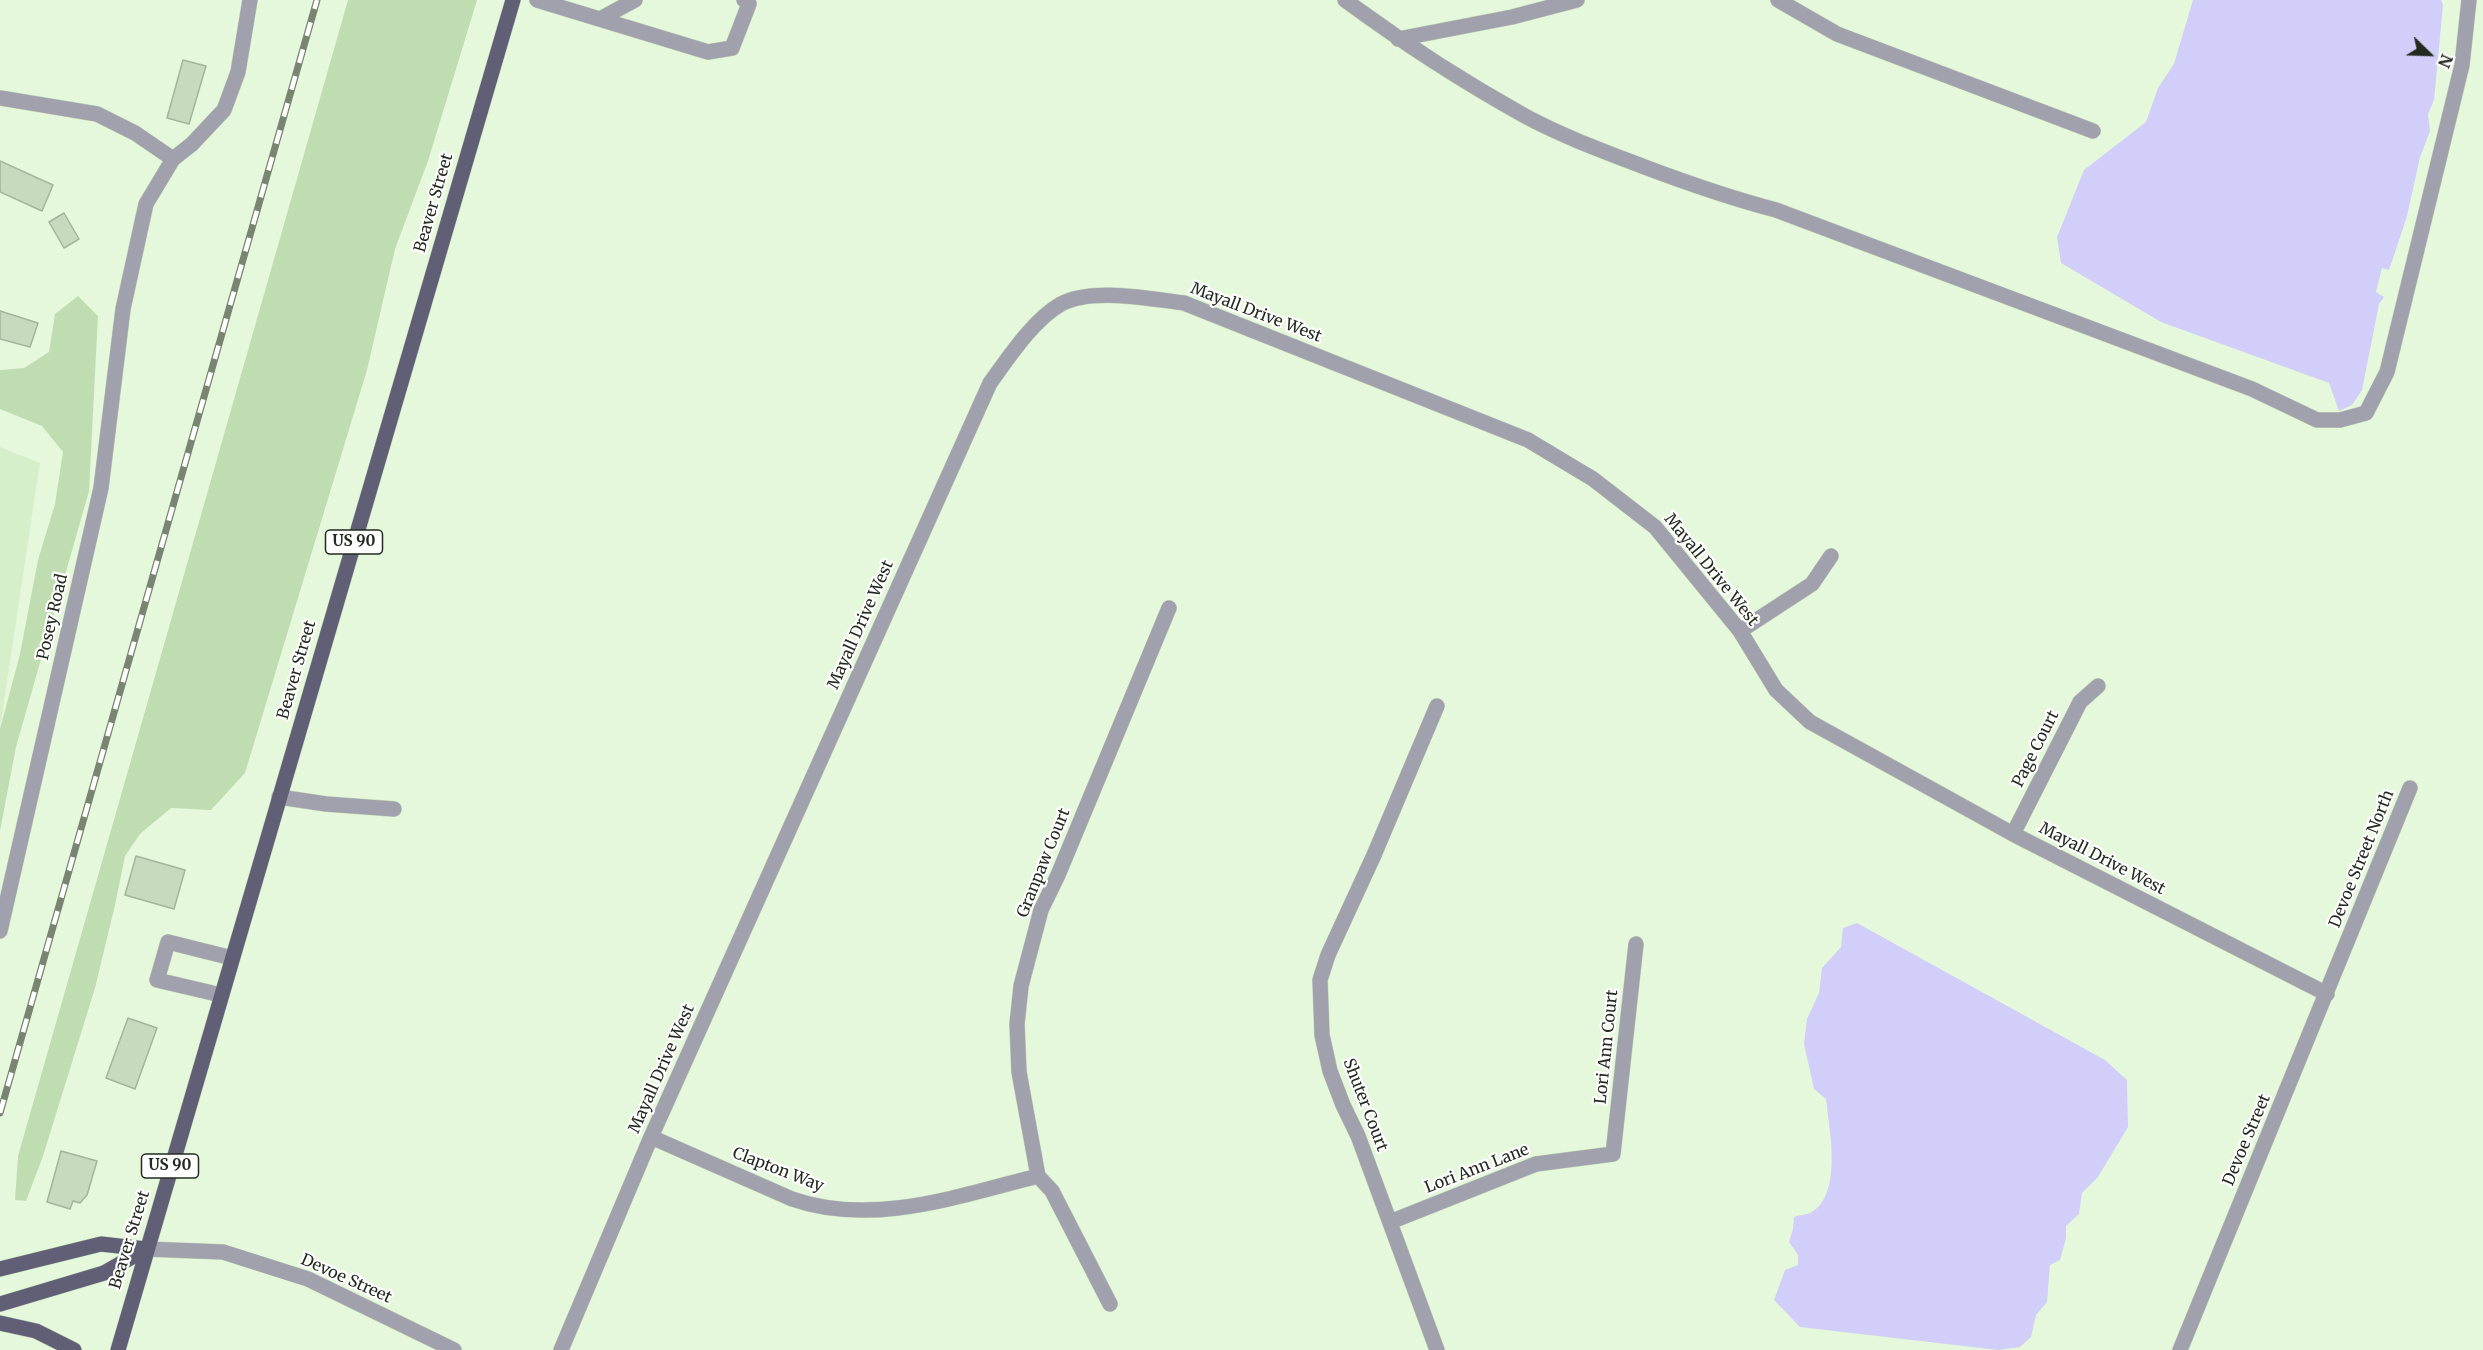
<!DOCTYPE html>
<style>
body{margin:0}
#map{position:relative;width:2483px;height:1350px;overflow:hidden;background:#e5f8db;font-family:Merriweather,serif}
canvas{display:block}
.north{position:absolute;left:2399px;top:24px;width:60px;height:60px;-webkit-text-stroke:4px #fefefe;paint-order:stroke;rotate:113deg;font-size:16px;font-weight:700;line-height:24px;text-align:center;color:#232a1f}
.north::after{content:'';display:block;margin:auto;width:21px;height:27px;background:#232a1f;clip-path:polygon(50% 0,100% 100%,50% 72%,0 100%)}
</style>
<div id="map">
<canvas width="2483" height="1350"></canvas>
<div class="north">N</div>
</div>
<script>
const context = document.querySelector('canvas').getContext('2d');
context.lineJoin = 'round';
function fill(path, color) { context.fillStyle = color; context.fill(path, 'evenodd'); }
function trace(path, color, width, dash) { context.strokeStyle = color; context.lineWidth = width; context.lineCap = dash ? 'butt' : 'round'; context.setLineDash(dash || []); context.stroke(path); }
function drawText(font, color, halo, rows, align = 'center') {
  context.font = font + ' Merriweather,serif'; context.lineWidth = 4.5; context.setLineDash([]); context.textBaseline = 'middle'; context.strokeStyle = halo; context.fillStyle = color; for (const [text, x, y, turn = 0] of rows) {
    context.save(); context.translate(x, y); context.rotate((+turn || 0) * Math.PI / 180); context.textAlign = isNaN(turn) ? turn : align; if (halo) context.strokeText(text, 0, 0); context.fillText(text, 0, 0); context.restore();
  }
}
const built = new Path2D(`
 M0 447 40 463 0 728Z`);
const green = new Path2D(`
 M348 0H477L428 161 395 249 367 370 245 773 211 810 171 808 140 834 125 856 115 905 95 988 43 1156 26 1201 15 1200 18 1156Z
 M78 296 98 316 89 491 16 747 0 831V729L20 654 38 560 55 504 63 452 42 426 0 409V370L24 368 49 352 55 314Z`);
const water = new Path2D(`
 M2193 0H2441L2443 5 2434 100 2428 114 2430 131 2420 157 2407 216 2389 270 2382 268 2376 292 2384 297 2379 304 2362 390 2352 405 2339 411 2329 383 2161 322 2061 263 2057 237 2084 170 2146 122 2158 88 2174 64Z
 M1857 923 2105 1060 2127 1080 2128 1127 2098 1177 2082 1193 2079 1214 2066 1226V1238L2060 1260 2050 1265 2047 1302 2036 1315 2031 1337 2020 1347 1998 1350 1800 1327 1774 1300 1785 1270 1798 1265V1255L1789 1242 1793 1229 1794 1217C1799 1215 1807 1215 1812 1212 1843 1193 1829 1128 1826 1099L1814 1089 1804 1044 1807 1019 1819 993 1822 968 1841 947 1843 928Z`);
const building = new Path2D(`
 M183 60 206 66 189 124 167 118Z
 M0 161 53 185 42 211 0 192Z
 M64 213 79 239 64 248 49 222Z
 M0 311 38 323 30 347 0 339Z
 M136 856 185 870 174 909 125 895Z
 M128 1018 157 1028 135 1089 106 1078Z
 M61 1151 97 1161 87 1195 80 1203 73 1201 70 1209 47 1202Z`);
const minor = new Path2D(`
 M537 0 708 52 732 48 749 4 744 0
 M1345 0C1402 42 1462 81 1525 116 1562 136 1603 151 1642 166 1687 183 1730 198 1776 210L2252 389 2317 420H2340L2366 413 2387 372 2462 65 2469 0
 M1778 0 1837 34 2093 131
 M600 19 635 0
 M1398 39 1512 17 1577 0
 M0 98 97 114 135 133 173 159
 M1740 631 1812 584 1831 556
 M279 797 326 804 394 809
 M2013 834 2080 702 2098 686
 M0 931 101 488 123 309 146 204 173 159 192 144 224 110 238 72 250 0
 M221 995 157 980 168 942 232 958
 M651 1137 792 1199C873 1227 958 1196 1038 1176
 M1390 1222 1536 1164 1613 1154 1636 944
 M146 1249 223 1252 308 1279 454 1350
 M1110 1304 1052 1191 1038 1176 1019 1072 1017 1024 1021 986 1041 910 1058 875 1169 608
 M561 1350 651 1137 990 383C1009 357 1033 320 1061 304 1092 287 1150 299 1184 303L1528 440 1593 479 1655 527 1740 631 1776 690 1810 722 2013 834 2327 994
 M1437 1350 1358 1136 1343 1105 1330 1071 1322 1035 1320 980 1328 955 1374 855 1437 706
 M2180 1350 2410 788`);
const major = new Path2D(`
 M0 1269 101 1244 146 1249
 M0 1304 104 1273 146 1249
 M0 1323 36 1331 74 1350
 M118 1350 513 0`);
const rail = new Path2D(`
 M0 1113 317 0`);
const shields = [
 [354,542,57],
 [170,1166,57]
];
const shieldNames = [
 ["US 90",354,542],
 ["US 90",170,1166]
];
const streetNames = [
 ["Beaver Street",434,203,-74],
 ["Mayall Drive West",1256,313,21],
 ["Mayall Drive West",1711,570,51],
 ["Posey Road",53,617,-77],
 ["Mayall Drive West",861,625,-66],
 ["Beaver Street",297,670,-74],
 ["Page Court",2036,749,-63],
 ["Mayall Drive West",2102,859,27],
 ["Devoe Street North",2362,859,-68],
 ["Granpaw Court",1044,863,-68],
 ["Lori Ann Court",1607,1047,-84],
 ["Mayall Drive West",662,1069,-66],
 ["Shuter Court",1365,1105,69],
 ["Devoe Street",2247,1140,-67],
 ["Lori Ann Lane",1477,1169,-21],
 ["Clapton Way",778,1170,21],
 ["Beaver Street",130,1240,-73],
 ["Devoe Street",346,1279,24]
];
fill(built, '#d7eecb');
fill(green, '#c0ddb1');
fill(water, '#d1cefa');
fill(building, '#c7dabe');
trace(building, '#a3b59a', 1.5);
trace(minor, '#c2d3b9', 16);
trace(major, '#c2d3b9', 16);
trace(minor, '#a1a1ae', 15);
trace(major, '#605f76', 15);
trace(rail, '#798572', 7);
trace(rail, '#fefefe', 4.5, [14]);
for (const [x, y, w] of shields) { const box = new Path2D(); box.roundRect(x - w / 2, y - 12, w, 24, 4.5); context.fillStyle = '#fefefe'; context.fill(box); trace(box, '#232a1f', 1.5); }
drawText('bold 15px', '#232a1f', null, shieldNames);
drawText('16px', '#232a1f', '#fefefe', streetNames);
</script>
